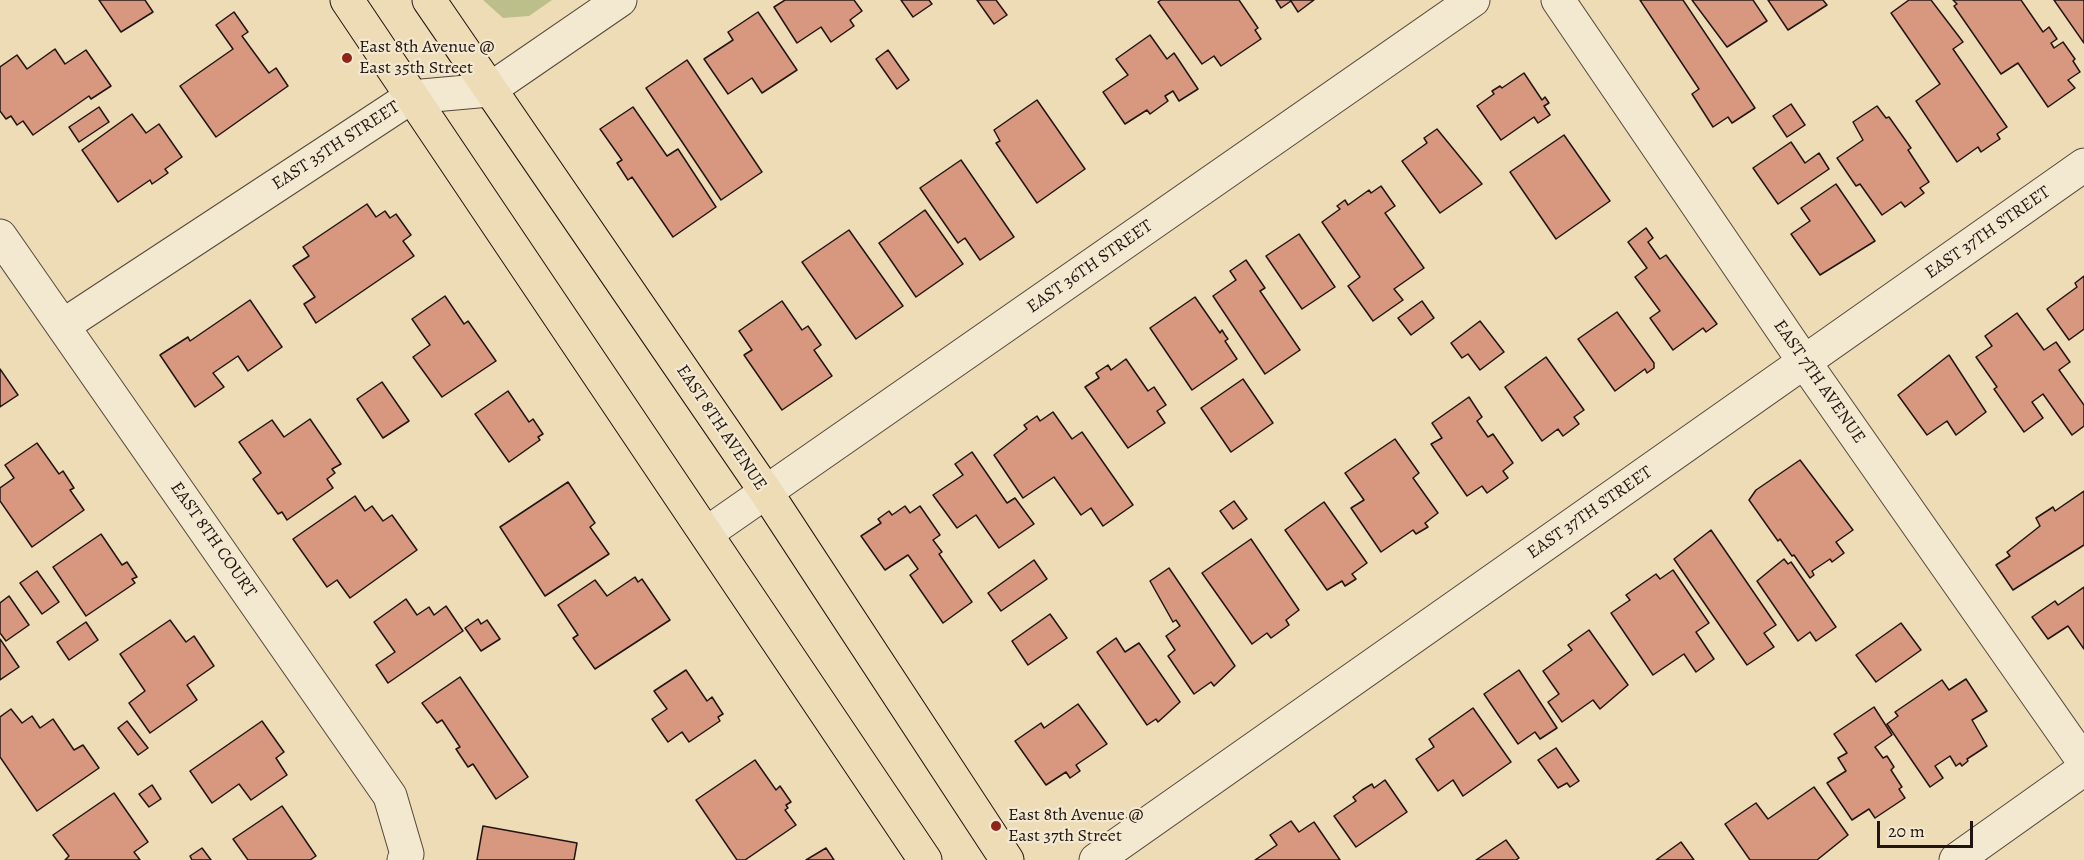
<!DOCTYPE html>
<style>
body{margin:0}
#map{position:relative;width:2084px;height:860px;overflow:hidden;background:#eddcb6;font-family:Alegreya,serif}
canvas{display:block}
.scale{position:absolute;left:1877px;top:821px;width:96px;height:27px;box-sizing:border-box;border:3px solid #221511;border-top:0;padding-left:8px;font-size:18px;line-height:21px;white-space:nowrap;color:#221511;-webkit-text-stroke:4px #f3e8d0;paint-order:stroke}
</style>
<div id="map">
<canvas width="2084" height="860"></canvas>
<div class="scale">20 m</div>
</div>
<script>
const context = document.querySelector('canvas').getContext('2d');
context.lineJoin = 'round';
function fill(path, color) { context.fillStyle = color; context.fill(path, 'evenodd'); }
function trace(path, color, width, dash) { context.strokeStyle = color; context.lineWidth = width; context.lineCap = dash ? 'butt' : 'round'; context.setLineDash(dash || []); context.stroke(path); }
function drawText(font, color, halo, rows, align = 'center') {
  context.font = font + ' Alegreya,serif'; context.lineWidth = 4.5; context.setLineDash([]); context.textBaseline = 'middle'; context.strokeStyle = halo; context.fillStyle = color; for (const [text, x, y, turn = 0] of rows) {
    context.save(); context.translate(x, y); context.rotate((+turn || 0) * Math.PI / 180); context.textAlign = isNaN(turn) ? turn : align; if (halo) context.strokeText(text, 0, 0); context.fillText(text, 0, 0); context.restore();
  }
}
const green = new Path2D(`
 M483 0H552L529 16 503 18Z`);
const building = new Path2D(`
 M99 0H145L153 12 121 32Z
 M785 0H854L862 11 850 20 854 26 831 42 821 27 797 43 774 7Z
 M901 0H929L932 4 913 17Z
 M977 0H996L1007 15 994 24Z
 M1161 0H1239L1258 28 1255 30 1261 39 1221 66 1214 56 1202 64 1158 2Z
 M1276 0H1314L1298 12 1291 1 1281 8Z
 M1640 0H1683L1755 108 1732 123 1728 117 1713 127 1692 94 1699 89Z
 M1692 0H1753L1767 21 1727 47Z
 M1768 0H1823L1827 5 1788 30Z
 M1909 0H1931L1963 42 1953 49 2007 127 1997 134 2000 139 1991 145 1981 152 1978 147 1957 162 1916 101 1940 84 1891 13Z
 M1953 0H2021L2043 32 2049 27 2057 39 2051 43 2054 48 2063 42 2075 59 2073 61 2080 72 2068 80 2075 88 2048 107 2018 63 2001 74 1954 6 1957 4Z
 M2054 0H2084V43Z
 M234 12 248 32 242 36 269 73 276 68 288 86 216 137 180 86 233 49 216 25Z
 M758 12 797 70 762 93 752 78 728 94 704 59 733 40 728 32Z
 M1150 35 1167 59 1174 53 1198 89 1179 101 1173 91 1165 96 1168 101 1150 114 1147 110 1125 124 1103 92 1128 75 1116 59Z
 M55 49 65 64 86 50 111 86 91 99 89 96 33 135 23 121 17 125 11 116 6 119 0 111V67L17 55 27 69Z
 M888 50 909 80 897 89 876 59Z
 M687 60 762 172 721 200 646 88Z
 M1524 73 1542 100 1545 97 1549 103 1544 106 1550 115 1538 123 1534 117 1501 140 1477 106 1494 94 1492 91 1500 86 1502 88Z
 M1037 100 1085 169 1037 203 996 143 1000 141 994 130Z
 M1791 104 1805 125 1787 137 1773 116Z
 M1877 106 1886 118 1889 117 1911 148 1908 150 1929 182 1920 188 1924 193 1905 207 1901 202 1882 215 1860 184 1856 186 1837 158 1863 140 1853 122Z
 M99 107 109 122 79 142 69 127Z
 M633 107 667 156 678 149 716 207 673 237 632 177 628 180 617 163 622 160 600 129Z
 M132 114 146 133 159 124 182 157 165 169 168 173 152 184 150 180 118 202 82 150Z
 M1437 129 1482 184 1440 213 1402 161 1427 143 1424 138Z
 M1564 135 1610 201 1556 239 1510 172Z
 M1791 142 1805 163 1819 153 1829 169 1778 204 1753 168Z
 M961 160 1014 237 980 260 965 238 958 243 920 188Z
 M1836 184 1875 241 1820 275 1791 234 1810 221 1801 208Z
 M1381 186 1395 206 1385 213 1424 268 1394 289 1403 300 1373 321 1348 286 1360 277 1322 222 1340 209 1337 206 1345 200 1348 205 1369 190 1371 193Z
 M367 204 376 217 385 211 390 218 396 214 411 235 403 241 414 256 316 323 304 304 315 297 293 266 309 256 303 247Z
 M925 210 963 264 916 297 879 243Z
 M1646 228 1653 238 1648 242 1660 259 1666 255 1717 324 1706 332 1703 328 1673 350 1650 318 1660 311 1635 277 1647 268 1628 242Z
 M849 230 903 306 856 339 802 262Z
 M1299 234 1335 287 1302 309 1266 256Z
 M1246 260 1265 288 1260 291 1300 350 1265 374 1213 296 1236 280 1230 271Z
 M2084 276V329L2069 340 2047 309 2077 287 2075 283Z
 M445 296 464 324 468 321 496 361 442 397 413 357 430 345 412 319Z
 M1195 297 1220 333 1222 330 1225 335 1228 339 1225 341 1237 359 1192 390 1150 328Z
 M250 300 282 347 248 371 238 356 213 373 224 387 195 407 160 355 188 337 190 341Z
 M782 301 802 330 808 326 821 345 814 350 832 376 782 410 744 355 752 350 739 331Z
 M1422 301 1434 318 1411 335 1398 318Z
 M1617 312 1654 363V368L1647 373 1645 369 1615 391 1578 339Z
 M2017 313 2044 350 2056 342 2070 362 2059 370 2084 405V426L2072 435 2043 394 2032 402 2043 418 2024 432 1994 389 1997 387 1976 357 1992 346 1985 336Z
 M1480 321 1504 352 1480 370 1468 354 1462 358 1451 343Z
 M1949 355 1986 412 1956 435 1947 421 1927 435 1898 395Z
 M1546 357 1584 410 1574 417 1579 424 1563 436 1558 429 1542 441 1505 387Z
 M1126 359 1148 391 1154 387 1166 405 1157 411 1165 423 1128 448 1085 387 1099 378 1096 373 1108 365 1111 370Z
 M0 369 18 395 0 407Z
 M1243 379 1273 423 1231 452 1201 408Z
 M382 382 409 421 383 438 357 399Z
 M508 391 529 422 533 419 543 434 538 437 540 440 509 462 475 414Z
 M1469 397 1482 417 1477 421 1488 437 1493 434 1513 463 1503 471 1508 478 1487 493 1482 486 1467 496 1431 444 1442 438 1432 423Z
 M1053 412 1072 439 1082 432 1133 505 1103 526 1091 508 1081 515 1054 477 1023 498 994 455 1027 429 1024 425 1037 416 1040 421Z
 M310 419 341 464 332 469 335 473 327 479 333 488 287 520 282 512 278 514 253 479 261 473 239 442 272 420 284 437Z
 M1395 439 1419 473 1413 478 1438 513 1425 523 1428 527 1416 534 1413 530 1381 552 1351 508 1364 500 1345 473Z
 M37 443 59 474 63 471 74 488 70 490 84 510 32 547 0 501V488L14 478 5 465Z
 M972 452 1007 503 1015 498 1034 524 999 548 976 515 957 528 933 495 963 475 955 464Z
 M1800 460 1853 530 1836 542 1844 553 1832 562 1830 559 1812 571 1814 575 1810 578 1794 555 1792 556 1780 539 1778 541 1749 500 1756 490Z
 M568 482 595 523 590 527 609 554 545 596 500 527Z
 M2084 491V545L2013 590 1996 565 2010 556 2007 552 2040 526 2036 518 2053 507 2055 511Z
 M355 496 365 511 372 506 383 521 392 515 417 550 350 598 337 580 327 587 293 539Z
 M1234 501 1247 519 1233 529 1220 511Z
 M1324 502 1367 563 1352 574 1356 579 1345 586 1342 581 1327 590 1285 530Z
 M905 506 910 513 920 506 940 535 933 540 942 552 939 554 972 602 943 623 910 575 918 569 908 555 885 570 861 536 881 523 878 519 889 511 892 515Z
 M1711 530 1776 625 1764 633 1774 647 1747 665 1674 559Z
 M101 534 122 565 127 562 137 577 132 579 135 583 86 616 53 567Z
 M1251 539 1299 610 1286 620 1289 625 1271 638 1267 633 1252 644 1202 573Z
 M1784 559 1788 564 1791 562 1836 627 1816 641 1810 632 1798 641 1757 581Z
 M1034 560 1047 579 1001 611 988 593Z
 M1169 568 1235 666 1214 686 1211 682 1194 694 1168 656 1175 650 1166 636 1180 626 1176 620 1173 622 1150 581Z
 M1673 570 1709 623 1696 632 1714 659 1696 672 1684 654 1653 675 1611 613 1630 600 1626 595 1656 574 1660 579Z
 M37 571 59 602 42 614 20 583Z
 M635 577 638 582 642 579 670 620 595 669 573 638 578 635 558 605 595 580 607 596Z
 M2084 587V649L2068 626 2048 639 2032 617 2055 601 2058 605Z
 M9 596 29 625 6 641 0 633V603Z
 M406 599 417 615 429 607 434 615 446 606 463 631 388 683 376 665 395 652 374 622Z
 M1050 614 1067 638 1028 665 1012 641Z
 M478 619 481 624 487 620 500 639 481 651 465 628Z
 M170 620 186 642 194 636 214 666 187 685 197 700 150 733 129 703 145 691 120 654Z
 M86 622 98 640 69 660 57 642Z
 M1901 623 1921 650 1876 682 1856 655Z
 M1589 630 1628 685 1600 709 1593 700 1562 722 1548 702 1559 694 1543 671 1572 650 1568 645Z
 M1116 638 1125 652 1139 643 1180 702 1158 722 1156 719 1147 725 1097 652Z
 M0 639 19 667 0 680Z
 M686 670 707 701 712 697 723 714 718 717 720 721 689 742 682 732 668 742 652 719 667 709 654 691Z
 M1519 670 1557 728 1540 739 1535 732 1518 744 1484 694Z
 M460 677 528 777 496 799 473 764 468 767 456 749 460 747 442 720 437 723 422 703Z
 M1966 679 1987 711 1972 720 1987 746 1967 759 1968 761 1962 766 1960 763 1956 766 1950 756 1935 766 1943 778 1930 787 1887 724 1898 716 1895 712 1942 680 1949 690Z
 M1078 704 1107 744 1076 765 1080 771 1070 778 1066 772 1046 785 1015 741 1041 723 1044 728Z
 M1874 707 1892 735 1875 747 1883 758 1887 756 1894 767 1891 770 1902 787 1899 789 1905 798 1875 818 1869 809 1852 820 1827 783 1846 771 1838 758 1847 753 1834 734Z
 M1473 708 1511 762 1463 796 1453 780 1438 791 1416 759 1434 747 1429 739Z
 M11 709 22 723 32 716 40 728 53 719 74 750 83 745 99 768 37 811 0 757V717Z
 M127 721 148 748 138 755 118 728Z
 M262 721 284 752 276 758 287 775 251 800 239 784 212 803 190 771Z
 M1556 748 1579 781 1570 787 1567 783 1558 788 1538 760Z
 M755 760 776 790 780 786 791 802 786 805 788 808 785 810 796 825 745 860H737L696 800Z
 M1385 780 1407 812 1356 847 1334 816 1356 801 1353 797 1362 790 1372 784 1374 788Z
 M152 785 161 799 149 807 139 794Z
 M1814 787 1848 835 1817 860H1750L1725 824 1756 803 1768 819Z
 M114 793 148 842 134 852 140 860H65L69 856 53 835Z
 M282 806 316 856 310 860H248L233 839Z
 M1291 821 1299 832 1314 822 1340 860H1255L1277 845 1270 835Z
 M483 826 577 843 574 860H477Z
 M1506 840 1519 858 1516 860H1476Z
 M1681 842 1694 860H1656Z
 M202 848 211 860H192L190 856Z
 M826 848 834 860H806Z`);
const minor = new Path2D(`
 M1558 0 1805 363 2084 762
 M0 236 390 796 407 854 404 860
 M64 325 411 97 489 90 620 0
 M707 533 1473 0
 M1096 860 2084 165
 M1956 860 2084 769`);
const major = new Path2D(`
 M347 0 925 860
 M429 0 766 492 1007 860`);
const markers = [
 [347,58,6,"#8f2418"],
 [996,826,6,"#8f2418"]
];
const poiNames = [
 ["East 8th Avenue @",359,48],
 ["East 35th Street",359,69],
 ["East 8th Avenue @",1008,816],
 ["East 37th Street",1008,837]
];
const streetNames = [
 ["EAST 35TH STREET",336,146,-33],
 ["EAST 37TH STREET",1988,233,-35],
 ["EAST 36TH STREET",1090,267,-35],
 ["EAST 7TH AVENUE",1819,382,55],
 ["EAST 8TH AVENUE",721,428,56],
 ["EAST 37TH STREET",1590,513,-35],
 ["EAST 8TH COURT",213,540,55]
];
fill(green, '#bdbf8b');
fill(building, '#d89880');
trace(building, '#221511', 1.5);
trace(minor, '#55473a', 35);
trace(major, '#221511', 35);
trace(minor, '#f3e8d0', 33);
trace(major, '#eddcb6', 33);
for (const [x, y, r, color] of markers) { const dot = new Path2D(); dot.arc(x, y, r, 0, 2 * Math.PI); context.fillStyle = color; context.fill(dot); trace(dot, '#f3e8d0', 2); }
drawText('18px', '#221511', '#f3e8d0', poiNames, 'left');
drawText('18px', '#221511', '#f3e8d0', streetNames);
</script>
